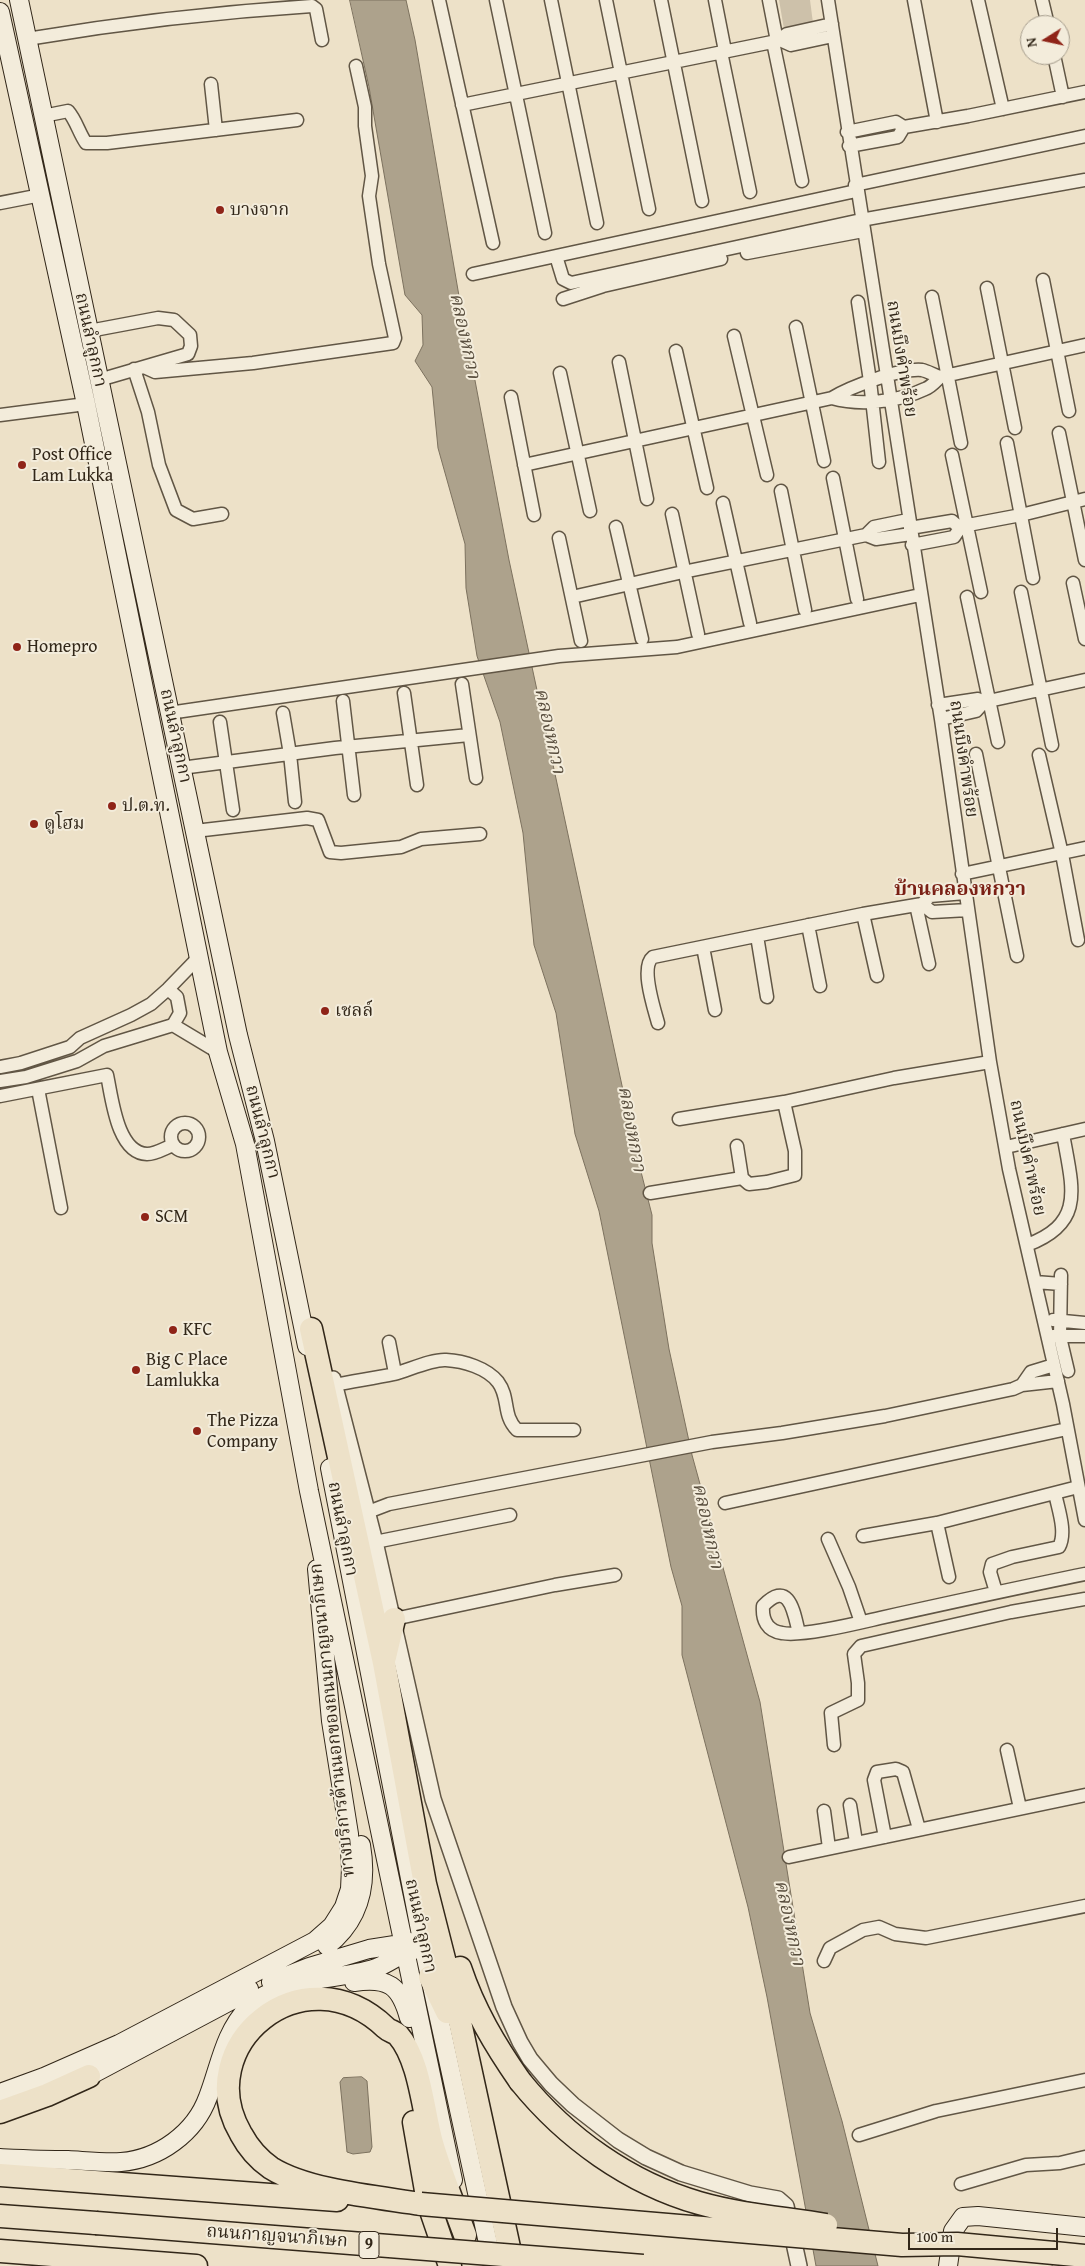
<!DOCTYPE html>
<meta charset="utf-8">
<style>
body{margin:0}
#map{position:relative;width:1085px;height:2266px;overflow:hidden;background:#ede1c8;font-family:"Gentium Book Plus",serif}
canvas{display:block}
.north{position:absolute;left:1020px;top:15px;width:50px;height:50px;box-sizing:border-box;background:#f3ecdb;border:1px solid #a69d8d;border-radius:50%;rotate:260deg;font-size:14px;font-weight:700;line-height:20px;text-align:center;color:#322719}
.north::after{content:'';display:block;margin:auto;width:18px;height:22px;background:#8f2418;clip-path:polygon(50% 0,100% 100%,50% 72%,0 100%)}
.scale{position:absolute;left:908px;top:2228px;width:150px;height:22px;box-sizing:border-box;border:2px solid #322719;border-top:0;padding-left:6px;font-size:15px;line-height:18px;white-space:nowrap;color:#322719;-webkit-text-stroke:4px #f3ecdb;paint-order:stroke}
</style>
<div id="map">
<canvas width="1085" height="2266"></canvas>
<div class="north">N</div>
<div class="scale">100 m</div>
</div>
<script>
const context = document.querySelector('canvas').getContext('2d');
context.lineJoin = 'round';
function fill(path, color) { context.fillStyle = color; context.fill(path, 'evenodd'); }
function trace(path, color, width, dash) { context.strokeStyle = color; context.lineWidth = width; context.lineCap = dash ? 'butt' : 'round'; context.setLineDash(dash || []); context.stroke(path); }
function drawText(font, color, halo, rows, align = 'center') {
  context.font = font + ' "Gentium Book Plus","Noto Serif Thai",serif'; context.lineWidth = 4; context.setLineDash([]); context.textBaseline = 'middle'; context.strokeStyle = halo; context.fillStyle = color; for (const [text, x, y, turn = 0] of rows) {
    context.save(); context.translate(x, y); context.rotate((+turn || 0) * Math.PI / 180); context.textAlign = isNaN(turn) ? turn : align; if (halo) context.strokeText(text, 0, 0); context.fillText(text, 0, 0); context.restore();
  }
}
const green = new Path2D(`
 M779 0H810L813 23 784 29Z`);
const water = new Path2D(`
 M350 0H406L415 40 459 296 509 560 638 1160 652 1215V1243L669 1349 692 1455 760 1702 810 2013 842 2121 878 2266H816L767 1997 748 1907 682 1655V1606L671 1567 599 1211 575 1134 556 1013 534 945 523 833 500 722 477 656 466 588 465 544 438 448 432 387 415 361 423 345 422 315 405 295 369 87Z
 M362 2077 367 2081 372 2147 370 2152 353 2154 347 2152 340 2082 343 2078Z`);
const minor = new Path2D(`
 M439 0 493 243
 M496 0 545 233
 M551 0 597 223
 M606 0 649 209
 M661 0 702 201
 M715 0 725 51
 M769 0 777 41
 M828 0 941 719 990 1062 1009 1169 1063 1404 1085 1520
 M914 0 937 122
 M978 0 1003 109
 M1042 0 1048 25
 M27 39C122 23 217 12 312 6L316 9 322 40
 M780 40 791 45 833 36
 M773 42 802 181
 M721 52 750 192
 M1054 55 1063 97
 M211 84 216 130
 M462 105 777 41 787 34 832 24
 M43 116 68 111C76 120 79 133 86 143H107L297 120
 M847 132 896 122 904 127 968 116 1085 92
 M849 146 898 137 904 127
 M855 185 1085 136
 M0 203 41 195
 M747 253 863 231
 M556 256 856 191
 M473 274 556 256 563 279 571 283 861 220 1085 180
 M1043 280 1069 411
 M987 288 1015 428
 M932 297 961 443
 M563 299 603 286 721 259
 M858 302 870 381 879 462
 M796 327 824 461
 M89 331 158 318 174 320 190 335 191 346 188 354 99 380
 M734 336 767 475
 M676 351 707 488
 M619 362 647 499
 M144 367 155 372 253 363 393 343 395 338 379 264 369 196 372 176 365 126V107L356 66
 M134 369 148 412 159 465 176 510 193 519 222 514
 M560 373 590 511
 M511 397 534 515
 M832 398C860 406 898 402 925 389 931 387 936 381 940 377L1085 345
 M0 415 86 404
 M1059 433 1085 560
 M1007 443 1033 578
 M952 455 981 592
 M524 465 832 398C850 387 900 368 922 370 927 371 934 375 940 377
 M833 478 857 599
 M781 491 805 610
 M723 503 750 623
 M672 514 698 634
 M616 527 642 639
 M910 528 952 521 960 528
 M866 535 874 527 908 520
 M559 538 581 641
 M912 545 954 537 960 528 968 525 1021 515 1085 499
 M1073 583 1085 639
 M1021 592 1052 745
 M572 597 683 572 866 535 876 539 911 534
 M967 597 998 742
 M462 684 476 778
 M404 693 417 785
 M343 701 354 795
 M938 705 978 699 984 702 1085 680
 M169 713 559 656 677 647 920 595
 M283 713 290 754 295 802
 M941 719 976 711 984 702
 M220 722 233 810
 M976 754 1017 956
 M1039 755 1062 854 1078 940
 M181 768 335 748 469 735
 M195 831 307 818 318 820 330 852 341 853 401 847 421 839 480 834
 M962 874 1085 848
 M922 904 932 912 968 910
 M916 905 929 964
 M863 914 877 976
 M808 925 820 986
 M757 936 767 997
 M703 947 715 1010
 M168 989 177 997 180 1013 173 1025
 M658 1023C654 1008 640 967 653 957L863 914 922 904 930 896 965 893
 M0 1067 21 1063 70 1047 80 1038 131 1015 151 1004 168 989 199 957
 M0 1081 26 1077 77 1061 104 1046 173 1025 218 1052
 M38 1089 61 1208
 M0 1096 107 1075C112 1098 117 1153 147 1154 156 1154 165 1148 173 1145
 M679 1119 784 1102
 M171 1137a14 14 0 1 1 28 0a14 14 0 1 1-28 0Z
 M737 1146 742 1178
 M1006 1147 1085 1129
 M650 1193 742 1178 749 1184 767 1182 795 1175V1151L784 1102 894 1078 990 1062
 M1027 1245C1085 1223 1073 1190 1063 1134
 M1061 1275 1060 1337 1068 1371
 M1035 1282 1061 1284
 M1053 1320 1085 1323
 M1053 1336H1085
 M389 1342 395 1373
 M334 1385C354 1381 375 1378 394 1374 409 1370 432 1359 446 1360 464 1361 487 1368 498 1382 510 1398 502 1415 517 1430H574
 M1022 1385 1031 1372 1054 1365
 M725 1503 1067 1429
 M368 1512 389 1504 712 1442 782 1433 885 1416 1013 1389 1022 1385 1058 1381
 M937 1523 949 1577
 M863 1536 937 1523 1078 1487
 M828 1539 849 1587 861 1622
 M375 1542 510 1515
 M996 1592 990 1572 992 1564 1012 1557 1059 1547C1067 1532 1058 1509 1055 1493
 M394 1619 555 1585 615 1575
 M799 1633C794 1614 790 1578 763 1606 762 1620 767 1631 782 1633 802 1637 858 1623 880 1618 948 1603 1016 1588 1085 1574
 M834 1745 831 1713 858 1700V1683L854 1654 861 1646 1011 1612 1085 1599
 M1007 1750 1020 1808
 M850 1805 856 1842
 M824 1811 829 1848
 M885 1837 874 1780 877 1772 896 1769 903 1772 919 1829
 M789 1857 1085 1795
 M824 1961 830 1948 863 1930 879 1927 895 1934 926 1938 1085 1906
 M859 2135 936 2111 1085 2080
 M961 2184 1026 2165 1060 2163 1085 2157`);
const tertiary = new Path2D(`
 M333 1379 375 1542 433 1799 504 2007 520 2042 530 2059 551 2084 573 2105 618 2140 646 2157 681 2173 750 2194 778 2199 786 2206 799 2266`);
const secondary = new Path2D(`
 M19 0 238 1035 265 1141 307 1346
 M0 12 86 404 218 1052 245 1144 309 1491 453 2180
 M330 1468 422 1940 493 2266
 M327 1946C360 1920 368 1886 361 1845
 M271 1982 309 1967 369 1949 414 1942
 M354 1982C388 1977 400 1985 409 2018
 M223 2003 249 1989
 M77 2077 89 2076 234 1999
 M0 2093 44 2077 119 2044 315 1941 332 1926 344 1907 350 1889 351 1868 349 1834 331 1721 317 1569
 M0 2158C23 2159 45 2160 68 2160 86 2161 104 2163 121 2162 159 2159 195 2133 208 2097 220 2066 224 2033 248 2008 281 1975 335 1982 376 1968 390 1963 400 1953 414 1950
 M948 2266 953 2231 963 2217 978 2216 1085 2227`);
const motorway = new Path2D(`
 M311 1329 384 1663 425 1884 460 2022 513 2266
 M385 1657 394 1619
 M460 1968C474 2010 495 2045 520 2081
 M430 1977 447 2012
 M0 2112 47 2095 89 2076
 M414 2122 428 2202 450 2266
 M0 2175 337 2200
 M421 2204C377 2197 308 2191 271 2168 258 2159 248 2147 241 2134 189 2046 303 1949 386 2028 389 2031 395 2032 398 2035 420 2060 423 2111 432 2143 441 2174 454 2205 465 2235
 M0 2216 96 2223
 M0 2251 196 2266
 M1054 2253 1085 2256`);
const motorwayBridge = new Path2D(`
 M520 2081C566 2138 629 2183 699 2203 741 2215 784 2218 826 2225
 M421 2204 902 2245 957 2244 1054 2253
 M96 2223 643 2266`);
const markers = [
 [220,210,5,"#8f2418"],
 [22,465,5,"#8f2418"],
 [17,647,5,"#8f2418"],
 [112,806,5,"#8f2418"],
 [34,824,5,"#8f2418"],
 [325,1011,5,"#8f2418"],
 [145,1217,5,"#8f2418"],
 [173,1330,5,"#8f2418"],
 [136,1370,5,"#8f2418"],
 [197,1431,5,"#8f2418"]
];
const shields = [
 [369,2245,20]
];
const shieldNames = [
 ["9",369,2245]
];
const poiNames = [
 ["บางจาก",230,210],
 ["Post Office",32,455],
 ["Lam Lukka",32,476],
 ["Homepro",27,647],
 ["ป.ต.ท.",122,806],
 ["ดูโฮม",44,824],
 ["เชลล์",335,1011],
 ["SCM",155,1217],
 ["KFC",183,1330],
 ["Big C Place",146,1360],
 ["Lamlukka",146,1381],
 ["The Pizza",207,1421],
 ["Company",207,1442]
];
const streetNames = [
 ["ถนนลำลูกกา",90,340,78],
 ["ถนนบึงคำพร้อย",901,359,81],
 ["ถนนลำลูกกา",175,736,78],
 ["ถนนบึงคำพร้อย",963,759,82],
 ["ถนนลำลูกกา",262,1132,76],
 ["ถนนบึงคำพร้อย",1027,1158,78],
 ["ถนนลำลูกกา",342,1529,79],
 ["ทางบริการด้านนอกของถนนกาญจนาภิเษก",333,1720,-96],
 ["ถนนลำลูกกา",420,1926,78],
 ["ถนนกาญจนาภิเษก",277,2237,4]
];
const waterNames = [
 ["คลองหกวา",464,336,78],
 ["คลองหกวา",549,731,78],
 ["คลองหกวา",631,1129,80],
 ["คลองหกวา",707,1526,78],
 ["คลองหกวา",789,1923,78]
];
const quarterNames = [
 ["บ้านคลองหกวา",960,890]
];
fill(green, '#cdc1aa');
fill(water, '#ada28c');
trace(water, '#7c715e', 1);
trace(minor, '#615645', 15);
trace(tertiary, '#615645', 18);
trace(secondary, '#322719', 20);
trace(motorway, '#322719', 25);
trace(minor, '#f3ecdb', 12);
trace(tertiary, '#f3ecdb', 15);
trace(secondary, '#f3ecdb', 18);
trace(motorway, '#ede1c8', 22);
trace(motorwayBridge, '#322719', 25, []);
trace(motorwayBridge, '#ede1c8', 22);
for (const [x, y, r, color] of markers) { const dot = new Path2D(); dot.arc(x, y, r, 0, 2 * Math.PI); context.fillStyle = color; context.fill(dot); trace(dot, '#f3ecdb', 2); }
for (const [x, y, w] of shields) { const box = new Path2D(); box.roundRect(x - w / 2, y - 13.5, w, 27, 4); context.fillStyle = '#f3ecdb'; context.fill(box); trace(box, '#322719', 1); }
drawText('bold 16px', '#322719', null, shieldNames);
drawText('18px', '#322719', '#f3ecdb', poiNames, 'left');
drawText('18px', '#322719', '#f3ecdb', streetNames);
drawText('italic 19px', '#574c3c', '#f3ecdb', waterNames);
drawText('bold 20px', '#7a1f14', '#f3ecdb', quarterNames);
</script>
